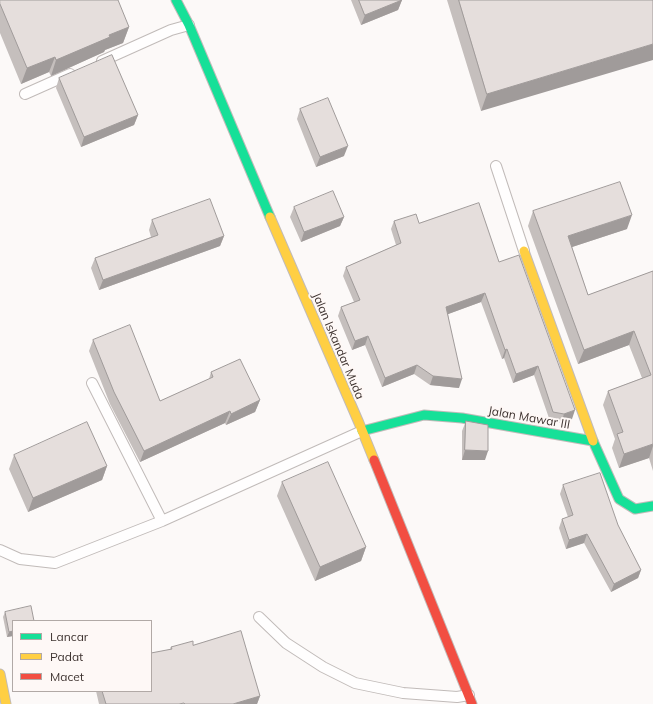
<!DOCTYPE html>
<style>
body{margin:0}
#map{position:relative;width:653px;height:704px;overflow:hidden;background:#fcf9f8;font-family:Mulish,sans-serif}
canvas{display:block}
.legend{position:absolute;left:12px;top:620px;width:140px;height:72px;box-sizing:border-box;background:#fef8f6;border:1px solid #b1a9a6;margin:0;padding:5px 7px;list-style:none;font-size:12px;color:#3d322f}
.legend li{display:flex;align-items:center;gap:8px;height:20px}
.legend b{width:20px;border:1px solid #b1a9a6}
</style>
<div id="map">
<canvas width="653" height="704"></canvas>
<ul class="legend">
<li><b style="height:5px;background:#16e098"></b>Lancar</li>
<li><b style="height:5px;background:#ffcf43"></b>Padat</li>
<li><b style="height:5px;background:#f24e42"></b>Macet</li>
</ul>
</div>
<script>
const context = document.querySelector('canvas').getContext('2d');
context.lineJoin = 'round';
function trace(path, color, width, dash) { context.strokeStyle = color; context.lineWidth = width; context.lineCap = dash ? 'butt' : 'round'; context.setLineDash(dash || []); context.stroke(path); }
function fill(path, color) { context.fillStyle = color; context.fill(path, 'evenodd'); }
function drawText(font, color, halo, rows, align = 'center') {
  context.font = font + ' Mulish,sans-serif'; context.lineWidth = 4; context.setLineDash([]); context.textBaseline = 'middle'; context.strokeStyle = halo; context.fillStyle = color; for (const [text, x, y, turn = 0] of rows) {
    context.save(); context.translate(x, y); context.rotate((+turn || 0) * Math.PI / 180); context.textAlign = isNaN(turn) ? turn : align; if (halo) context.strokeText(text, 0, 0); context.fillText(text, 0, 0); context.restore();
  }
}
const lane = new Path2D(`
 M102 61 171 30 189 25
 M25 94 70 74
 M496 166 524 251
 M92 383 162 521
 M0 550 20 559 55 563 162 521 362 431
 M259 617 286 643 323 667 355 683 403 693 457 697 469 695`);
const fast = new Path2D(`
 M176 0 189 25 270 217
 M362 431 424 415 462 418 593 441 619 499 635 509 653 506`);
const slow = new Path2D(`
 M270 217 359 423 374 460
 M524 251 593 441
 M0 674 6 704`);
const jam = new Path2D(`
 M374 460 472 704`);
const wall = new Path2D(`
 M0 0 129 27 123 43 105 50 104 52 51 76 49 72 21 84 0 33Z
 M351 0H402L398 10 361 25Z
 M447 0H653L481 111Z
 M59 78 138 115 134 125 81 147 56 88Z
 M300 109 344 156 316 167 297 119Z
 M294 207 344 217 340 226 301 242 290 217Z
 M533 211 627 229 572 247 588 295 653 271V471L649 458 619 468 612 448 615 439 603 405 608 391 642 378 629 345 578 364 528 226Z
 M152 220 224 236 220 246 99 290 91 268 95 258 151 237 149 230Z
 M394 221 419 223 499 262 572 419 561 423 550 421 534 375 513 383 504 358 502 359 481 302 448 314 459 388 430 385 414 374 382 387 365 345 352 350 338 316 341 307 354 302 343 276 346 267 396 245 391 229Z
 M93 340 160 401 209 379 211 372 260 400 255 412 226 425 225 423 140 462 110 404 89 351Z
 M466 421 485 460H462V431Z
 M14 455 107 466 102 480 28 512 9 469Z
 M282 482 366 547 361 561 315 581 277 496Z
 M563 485 618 525 641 570 638 578 611 592 584 543 566 549 559 528 562 519 568 517 560 494Z
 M5 612 13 621V637V636L7 637 3 617Z
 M193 645 260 696 257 704H99L96 691H151L171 647Z`);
const shadedWall = new Path2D(`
 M402 0 398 10 361 25 365 15Z
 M129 27 123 43 105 50 104 52 51 76 56 60 109 35Z
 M653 44V60L481 111 487 94Z
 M55 57 49 72 21 84 27 68Z
 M138 115 134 125 81 147 84 137Z
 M348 146 344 156 316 167 320 157Z
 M632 215 627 229 563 250 568 236Z
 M344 217 340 226 301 242 304 232Z
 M224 236 220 246 99 290 103 280Z
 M485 293 481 302 443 316 446 307Z
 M634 331 629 345 578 364 584 350Z
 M368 336 365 345 352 350 355 341Z
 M507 349 504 358 502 359 505 350Z
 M417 365 414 374 382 387 385 378Z
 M538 366 534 375 513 383 516 374Z
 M433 376 462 379 459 388 430 385Z
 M260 400 255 412 226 425 231 414Z
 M575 410 572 419 561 423 564 414Z
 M230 411 225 423 140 462 144 451Z
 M653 444V446L649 458 619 468 624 454Z
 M465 450 488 451 485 460H462Z
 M107 466 102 480 28 512 33 498Z
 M587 534 584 543 566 549 569 540Z
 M366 547 361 561 315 581 320 567Z
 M641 570 638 578 611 592 614 584Z
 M13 631V636L7 637 9 632Z
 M260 696 257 704H233Z`);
const building = new Path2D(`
 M0 0H118L129 27 109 35 110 37 56 60 55 57 27 68 0 4Z
 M359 0H402L365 15Z
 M459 0H653V44L487 94Z
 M112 55 138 115 84 137 59 78Z
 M328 98 348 146 320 157 300 109Z
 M620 182 632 215 568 236 588 295 653 271V444L624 454 617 434 623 432 608 391 651 375 634 331 584 350 533 211Z
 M333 191 344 217 304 232 294 207Z
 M210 199 224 236 103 280 95 258 158 235 152 220Z
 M479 203 499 262 519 255 575 410 564 414 553 412 538 366 516 374 507 349 505 350 485 293 446 307 462 379 433 376 417 365 385 378 368 336 355 341 341 307 360 300 346 267 401 243 394 221 416 214 419 223Z
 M130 325 160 401 213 377 211 372 240 359 260 400 231 414 230 411 144 451 114 392 93 340Z
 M466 421 488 425V451L465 450Z
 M87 422 107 466 33 498 14 455Z
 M328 462 366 547 320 567 282 482Z
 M600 473 618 525 641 570 614 584 587 534 569 540 562 519 573 515 563 485Z
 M31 606 34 621H13V631L9 632 5 612Z
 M241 631 260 696 233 704H185L184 703 179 704H106L102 691H151V653L172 649 171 647 193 641V645Z`);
const streetNames = [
 ["Jalan Iskandar Muda",338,346,67],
 ["Jalan Mawar III",529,418,10]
];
trace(lane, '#c1bbb9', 12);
trace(fast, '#c1bbb9', 11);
trace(slow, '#c1bbb9', 11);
trace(jam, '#c1bbb9', 11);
trace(lane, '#fffefe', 10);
trace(fast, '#16e098', 9);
trace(slow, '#ffcf43', 9);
trace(jam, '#f24e42', 9);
fill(wall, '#c5bfbd');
fill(shadedWall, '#a09b9a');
fill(building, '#e5dedc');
trace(building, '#a09b9a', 1);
drawText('12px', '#3d322f', '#fef8f6', streetNames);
</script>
